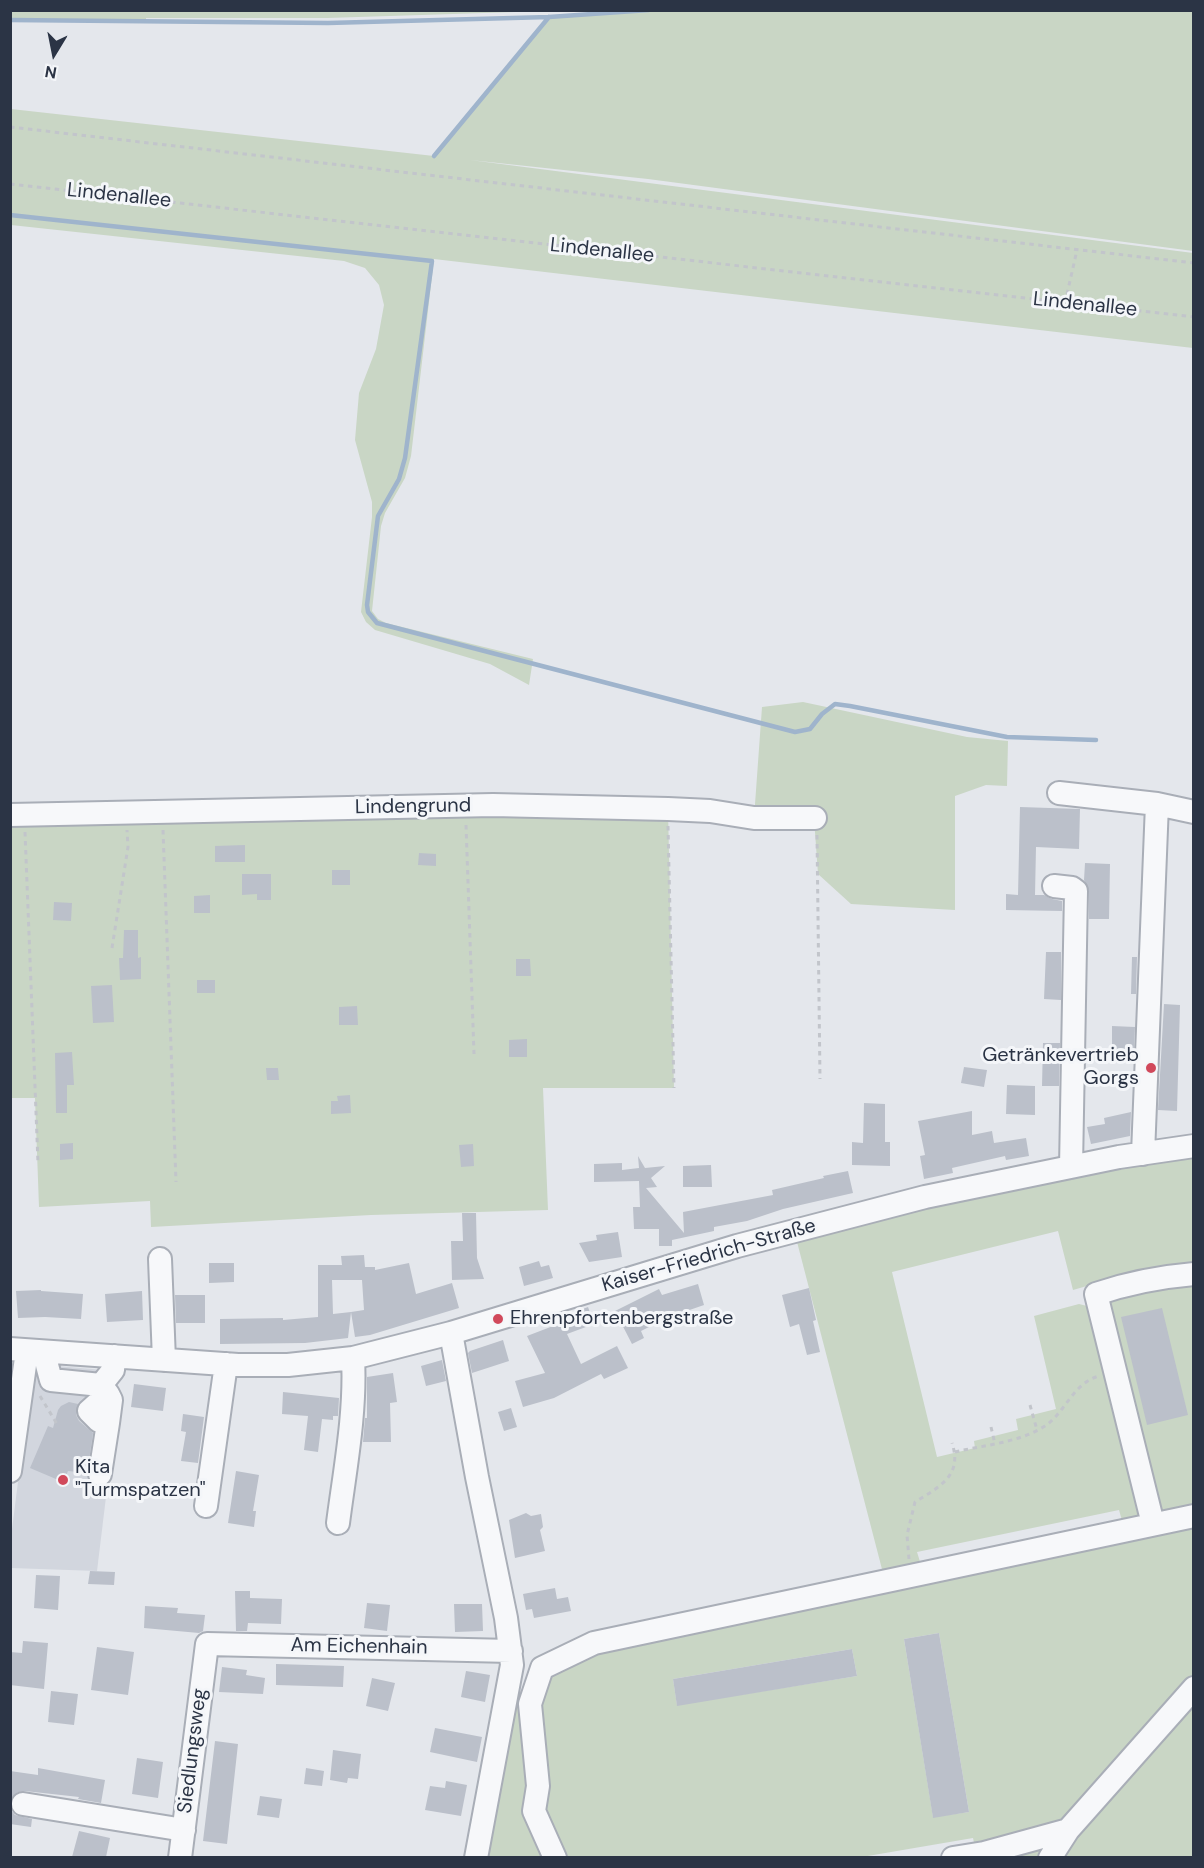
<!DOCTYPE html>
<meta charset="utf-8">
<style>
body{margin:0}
#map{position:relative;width:1204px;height:1868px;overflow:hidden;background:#e4e7ec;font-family:"DM Sans",sans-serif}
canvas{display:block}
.frame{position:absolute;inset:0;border:12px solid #2b3445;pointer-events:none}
.north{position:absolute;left:24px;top:24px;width:60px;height:60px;-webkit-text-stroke:4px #f4f6f9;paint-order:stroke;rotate:190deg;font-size:16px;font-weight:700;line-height:24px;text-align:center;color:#2b3445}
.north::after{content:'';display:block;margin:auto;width:21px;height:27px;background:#2b3445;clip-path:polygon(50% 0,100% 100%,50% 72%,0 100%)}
</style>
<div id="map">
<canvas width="1204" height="1868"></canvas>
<div class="frame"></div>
<div class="north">N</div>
</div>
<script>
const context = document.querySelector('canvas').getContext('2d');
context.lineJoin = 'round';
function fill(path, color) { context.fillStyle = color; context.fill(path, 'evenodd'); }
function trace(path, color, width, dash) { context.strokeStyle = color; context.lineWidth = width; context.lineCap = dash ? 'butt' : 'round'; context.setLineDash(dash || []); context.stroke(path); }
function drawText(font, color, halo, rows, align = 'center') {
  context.font = font + ' "DM Sans",sans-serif'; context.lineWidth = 6; context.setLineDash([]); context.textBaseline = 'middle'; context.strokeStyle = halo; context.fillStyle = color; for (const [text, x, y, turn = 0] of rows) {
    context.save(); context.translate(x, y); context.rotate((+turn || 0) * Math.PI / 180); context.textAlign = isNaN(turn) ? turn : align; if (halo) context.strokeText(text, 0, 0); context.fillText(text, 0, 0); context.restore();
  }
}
const built = new Path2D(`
 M33 1364 116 1371 115 1423 97 1571 11 1568V1537Z`);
const green = new Path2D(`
 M11 10H547V11L327 18H146V21L11 20Z
 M649 10 1193 11V251L648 179 470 160 1193 253V348L434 259 411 456 405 478 385 513 381 526 372 611 378 619 386 623 533 659 529 685 490 664 375 630 366 622 361 612 372 517V502L355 440 359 393 376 349 384 305 379 285 365 268 344 261 11 225V109L434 156 549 17Z
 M803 702 967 737 1008 741 1007 786 986 785 955 796V910L851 904 818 874 814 818H754L762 707Z
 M668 809 674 1088H543L548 1210 371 1215 151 1227 150 1201 39 1207 35 1098H11L10 815Z
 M1193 1153V1267L1128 1274 1073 1290 1058 1231 892 1272 937 1457 975 1448 974 1441 1018 1430 1016 1419 1056 1409 1034 1316 1079 1304 1091 1307 1142 1507 1139 1518 1123 1524 1119 1510 917 1552 921 1565 883 1573 796 1238 961 1197Z
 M1193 1284V1510L1161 1514 1108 1305 1111 1298 1115 1294Z
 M1193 1516V1857H977L973 1838 856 1858H486L516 1701 530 1703 542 1668 594 1643ZM939 1633 969 1812 933 1817 904 1639ZM852 1649 857 1676 677 1705 673 1679Z`);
const stream = new Path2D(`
 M10 20 328 23 549 17 649 10
 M434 156 549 17
 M10 215 432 261 405 458 399 479 378 516 367 605 368 612 377 623 795 732 810 729 822 714 835 704 850 706 1007 737 1096 740`);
const building = new Path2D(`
 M1020 807 1080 809 1079 849 1036 847 1035 895H1044L1052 899 1062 901V911L1006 910V894L1018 895Z
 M245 845V862H215V846Z
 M419 853 436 854V866L418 865Z
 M1085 863 1110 864 1109 919H1089V891L1084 880Z
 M332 870H350V885H332Z
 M242 874H271V900H257V894L242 895Z
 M210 895V913H194V896Z
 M54 902 72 903 71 921 53 920Z
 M124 930H138V958L141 957V979L120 980 119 958H123Z
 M1046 952H1061V1000L1044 999Z
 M1132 957H1137L1136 994H1131Z
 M516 959H530L531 976H516Z
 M197 980H215V993H197Z
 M112 985 114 1022 93 1023 91 986Z
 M1164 1004 1180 1005 1177 1111 1158 1110Z
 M357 1006 358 1025H339V1007Z
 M1112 1026 1135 1027 1133 1063H1112Z
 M527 1039V1057H509V1040Z
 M1043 1043H1060L1059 1086H1042Z
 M72 1052 74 1085H67V1113H56L55 1053Z
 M964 1067 987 1070 984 1087 961 1083Z
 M266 1068H278L279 1080H267Z
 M1007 1085 1035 1086V1115L1006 1114Z
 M350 1095 351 1113 331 1114V1101H338L337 1096Z
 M864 1103 885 1104V1142H890V1166L852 1165V1142L863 1143Z
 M972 1111V1135L992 1131 994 1143 1026 1138 1029 1156 1006 1160 1005 1156 952 1168 953 1173 924 1179 920 1156 925 1155 918 1121Z
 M1131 1112 1130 1136 1091 1144 1087 1127 1105 1124 1104 1118Z
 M73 1143V1159L60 1160V1144Z
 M473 1144 474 1166 461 1167 459 1145Z
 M638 1156 645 1168 665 1166 651 1178 657 1187 646 1188 684 1233 683 1212 773 1195 772 1190 824 1178 823 1176 848 1171 853 1193 783 1209 747 1221 714 1227V1231L672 1240V1246H659V1229H634L633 1207H640L639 1181 594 1182V1164L622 1163V1170L639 1168Z
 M711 1165 712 1187H683V1166Z
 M462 1213H476L477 1258 484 1279 452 1280 451 1241H463Z
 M618 1232 622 1257 589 1262 579 1243 597 1240 596 1235Z
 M364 1255 365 1267H375V1270L409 1263 416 1294 452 1283 459 1308 370 1335 355 1337 351 1312 364 1310 362 1280H332L333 1314 351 1312 348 1338 305 1343 220 1344V1319L283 1318V1320L318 1317V1265H342L341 1256Z
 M539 1261 541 1267 549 1265 553 1278 524 1286 519 1267Z
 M209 1263H234V1282L209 1283Z
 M698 1284 704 1305 675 1315 677 1319 666 1325 663 1320 641 1331 644 1338 632 1344 615 1311 659 1289 662 1295Z
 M809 1288 816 1320 813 1321 820 1352 807 1355 799 1324 790 1327 782 1295Z
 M41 1290V1291L83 1294 81 1319 45 1317 18 1318 16 1291Z
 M142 1291 143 1320 107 1322 105 1294Z
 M175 1295H205V1323H176Z
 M588 1307 594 1324 567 1334 581 1364 617 1346 628 1368 604 1379 601 1374 554 1398 523 1407 515 1381 545 1373 527 1336 574 1318 572 1313Z
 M1162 1308 1188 1415 1147 1425 1121 1317Z
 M503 1340 509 1361 472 1373 468 1353 470 1351Z
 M442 1360 446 1381 426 1386 421 1366Z
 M393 1373 397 1402 390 1403 391 1442H363L365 1418H367V1377Z
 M134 1384 166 1388 163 1411 131 1407Z
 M283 1392 339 1398 338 1416H333V1420L322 1419 318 1452 304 1450 308 1416 282 1414Z
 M69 1402 78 1404 76 1415 79 1421 93 1433 87 1473 68 1471 63 1482 30 1468 48 1426 53 1428 58 1410 61 1406Z
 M511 1408 517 1427 504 1431 498 1412Z
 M183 1414 204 1417 198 1463 181 1461 186 1432 181 1431Z
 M236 1471 259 1475 253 1511H256L254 1527 228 1523Z
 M526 1513 531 1516 541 1514 543 1527 540 1530 545 1551 515 1558 509 1520Z
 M90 1571 115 1572 114 1585 88 1584Z
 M36 1575 60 1576 58 1610 34 1608Z
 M555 1588 557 1599 568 1597 571 1611 534 1618 532 1609 526 1610 523 1594Z
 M235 1591H250V1598L282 1599 281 1624 248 1623 247 1631H236Z
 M367 1603 390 1605 387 1631 364 1628Z
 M454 1604H482L483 1631 455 1632Z
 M145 1606 178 1608 177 1613 205 1615 203 1631 199 1633 144 1628Z
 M939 1633 969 1812 933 1818 904 1639Z
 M23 1641 48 1643 44 1689 10 1685V1652L22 1653Z
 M97 1647 134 1652 128 1695 91 1690Z
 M852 1649 857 1676 677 1706 673 1679Z
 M276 1664 344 1666 343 1687 276 1685Z
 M222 1667 247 1670 246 1675 265 1678 263 1694 219 1692Z
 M466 1671 490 1675 485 1702 461 1697Z
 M372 1678 395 1683 388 1711 366 1706Z
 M51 1691 78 1694 74 1725 48 1722Z
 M435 1728 482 1737 477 1762 430 1752Z
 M215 1741 238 1744 227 1844 203 1841Z
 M333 1750 361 1754 358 1779 348 1778 347 1783 330 1780Z
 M137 1758 163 1762 158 1798 132 1794Z
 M38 1768 105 1780 101 1803 78 1799 79 1797 25 1791 18 1792 10 1800V1771L38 1775Z
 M306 1768 324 1771 322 1786 304 1784Z
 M446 1781 467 1785 461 1816 425 1810 430 1786 445 1788Z
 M260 1796 282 1799 279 1818 257 1815Z
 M10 1809 15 1815 32 1819 31 1827 10 1824Z
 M79 1831 110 1838 106 1857H72Z`);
const path = new Path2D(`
 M10 127 1194 263
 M10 184 1194 317
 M1065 303 1077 250
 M466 825 474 1054
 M668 826 674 1088
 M163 830 176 1182
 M25 832 38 1163
 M817 835 820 1079
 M112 948 128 847 127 830
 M40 1396 57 1424
 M1030 1405 1037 1430
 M991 1427 995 1444
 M955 1452C984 1445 1018 1443 1045 1426 1065 1413 1073 1383 1099 1376
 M909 1559 907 1535 915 1502C939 1487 963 1476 952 1443`);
const minor = new Path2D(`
 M1059 793 1157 804 1194 812
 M10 815 493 805 668 809 710 811 754 818H815
 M1054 886 1072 888 1076 891 1071 1167
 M1143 1154 1157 804
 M160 1259 164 1360
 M451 1333 477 1477 506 1618 512 1665 476 1858
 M10 1349 238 1365H288L353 1358 451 1333 737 1246 925 1197 1119 1157 1194 1146
 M48 1352 47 1365 51 1380 101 1385 113 1370 114 1356
 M101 1385 108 1394 89 1411 99 1421 108 1423 111 1400 108 1394
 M10 1471 27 1351
 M100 1474 108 1423
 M206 1506 226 1364
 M338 1523C345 1469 356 1412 353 1358
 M1153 1524 1096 1294C1128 1283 1159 1277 1194 1274
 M23 1804 184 1830
 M180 1858 207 1644 511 1651
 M555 1858 534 1811 538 1786 530 1704 542 1668 594 1643 1194 1516
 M953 1858 984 1853 1068 1830
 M1050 1858 1068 1830 1194 1688`);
const markers = [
 [1151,1068,6,"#d1495b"],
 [498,1319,6,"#d1495b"],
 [63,1480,6,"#d1495b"]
];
const streetNames = [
 ["Lindenallee",119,196,6],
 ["Lindenallee",602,251,6],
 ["Lindenallee",1085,305,6],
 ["Lindengrund",413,807,-1],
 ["Kaiser-Friedrich-Straße",709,1256,-16],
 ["Am Eichenhain",359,1647,1],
 ["Siedlungsweg",193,1751,-83]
];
const poiNames = [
 ["Getränkevertrieb",1139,1056,"right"],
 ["Gorgs",1139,1079,"right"],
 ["Ehrenpfortenbergstraße",510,1319],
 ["Kita",75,1468],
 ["\"Turmspatzen\"",75,1491]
];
fill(built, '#d2d6de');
fill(green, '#c9d6c5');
trace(stream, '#9fb4cc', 4.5);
fill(building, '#bbc0ca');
trace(minor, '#a9aeb7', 26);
trace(path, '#c2c5cb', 3, [4.5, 4.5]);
trace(minor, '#f7f8fa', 22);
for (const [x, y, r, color] of markers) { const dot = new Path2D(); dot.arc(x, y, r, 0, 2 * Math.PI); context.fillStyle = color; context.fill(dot); trace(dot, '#f4f6f9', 2); }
drawText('20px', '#2b3445', '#f4f6f9', streetNames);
drawText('20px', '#2b3445', '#f4f6f9', poiNames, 'left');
</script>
